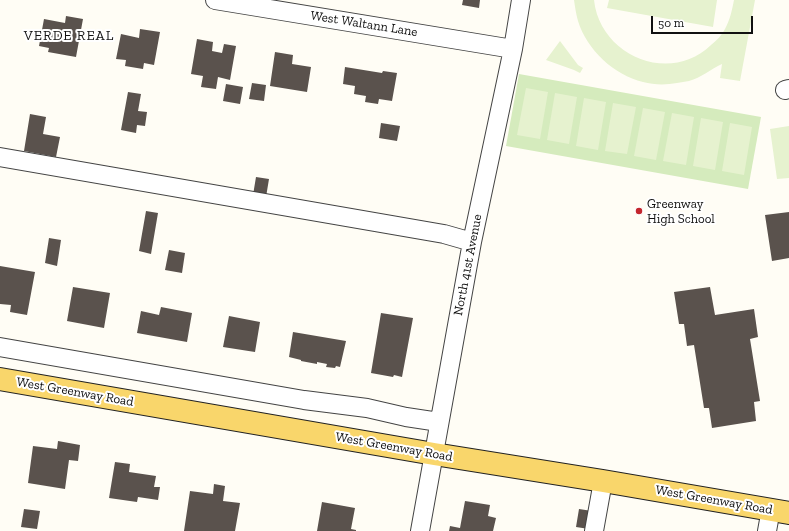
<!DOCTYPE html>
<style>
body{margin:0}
#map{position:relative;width:789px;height:531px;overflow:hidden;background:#fffdf5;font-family:"Zilla Slab",serif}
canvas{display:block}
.scale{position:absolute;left:651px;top:16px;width:102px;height:18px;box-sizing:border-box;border:2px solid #111;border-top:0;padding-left:5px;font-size:12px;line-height:14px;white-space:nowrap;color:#111;-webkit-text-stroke:3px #fff;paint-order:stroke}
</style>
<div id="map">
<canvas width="789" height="531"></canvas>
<div class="scale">50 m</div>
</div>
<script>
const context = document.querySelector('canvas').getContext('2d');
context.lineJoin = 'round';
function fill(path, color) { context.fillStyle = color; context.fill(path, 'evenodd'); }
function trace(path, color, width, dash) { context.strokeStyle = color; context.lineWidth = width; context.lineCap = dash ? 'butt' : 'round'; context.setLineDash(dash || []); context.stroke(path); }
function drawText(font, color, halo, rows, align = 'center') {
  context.font = font + ' "Zilla Slab",serif'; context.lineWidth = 4; context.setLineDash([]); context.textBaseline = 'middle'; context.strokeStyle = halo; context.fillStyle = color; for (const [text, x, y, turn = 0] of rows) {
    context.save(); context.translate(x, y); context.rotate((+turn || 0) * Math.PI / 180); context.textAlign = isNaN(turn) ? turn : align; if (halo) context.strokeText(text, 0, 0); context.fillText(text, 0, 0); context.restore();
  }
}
const green = new Path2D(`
 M519 74 761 117 748 189 506 146Z`);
const pitch = new Path2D(`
 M574 0H594C600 56 670 85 711 45 717 40 722 35 725 29 730 20 732 10 734 0H755L740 81 720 78 722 64C711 69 701 78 689 81 685 82 681 82 677 83 666 85 654 85 643 82 614 75 587 50 578 21 576 14 575 7 574 0Z
 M609 0H717L713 27 607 8Z
 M560 41 578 65 583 68 580 73 574 70 546 60Z
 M526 88 548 92 540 139 517 135Z
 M555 93 577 97 569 144 547 140Z
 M584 98 606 102 598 150 576 146Z
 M613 103 636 107 627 154 605 151Z
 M643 108 665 112 656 160 634 156Z
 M672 113 694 117 686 165 663 161Z
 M701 118 723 122 715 170 693 166Z
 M730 123 752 127 744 175 722 171Z
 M789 126V178L777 179 770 129Z`);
const building = new Path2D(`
 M463 0H480L479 8 462 5Z
 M66 16 83 19 76 57 48 52 49 48 39 46 44 19 65 23Z
 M140 29 160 32 154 65 144 63 143 69 125 66 126 60 116 59 121 34 139 38Z
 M197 39 213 42 212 51 222 53 224 44 236 46 230 80 218 77 216 89 201 87 203 76 191 74Z
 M275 52 293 55 292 64 311 67 307 92 270 86Z
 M345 67 382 73 383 71 397 73 392 101 379 99 378 104 365 102 366 96 354 94 355 86 343 84Z
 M252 83 266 85 264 101 249 99Z
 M226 84 243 87 240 104 223 101Z
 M128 92 141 94 138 111 147 112 145 126 137 125 136 133 121 130Z
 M30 114 46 117 43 134 60 137 56 157 24 151Z
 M381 123 400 126 397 141 379 138Z
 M256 177 269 179 266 197 253 195Z
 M146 211 158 213 151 254 139 251Z
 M789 212V258L772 261 765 215Z
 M49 238 61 240 57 266 45 263Z
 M169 250 185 253 182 273 165 270Z
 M0 266 35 272 27 315 10 312 11 305 0 304Z
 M73 287 110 293 104 328 67 321Z
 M710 287 715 315 754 309 758 337 750 339 760 401 754 402 756 421 712 428 709 408H704L694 345 687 346 684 324H679L674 292Z
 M161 307 192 313 187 342 137 333 141 311 159 315Z
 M381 313 413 318 402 377 394 375 393 377 371 373Z
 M229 316 260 322 255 352 223 347Z
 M293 332 346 341 340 367 336 366 335 368 326 367 327 364 317 362V364L301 361V360L289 357Z
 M58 441 80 445 78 461 69 460 65 489 28 483 33 446 57 449Z
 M115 462 130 464 129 472 156 476 154 487H160L158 500 138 497 137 502 109 498Z
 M214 484 225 486 223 501 240 503 235 531H184L190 491 213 494Z
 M465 501 490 505 488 516 496 518 493 531H449L450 526 460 528Z
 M322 502 355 508 351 529 356 530V531H317Z
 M24 509 40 511 37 529 21 527Z
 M579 509 592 511 589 529 576 527Z`);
const minor = new Path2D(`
 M215 0 513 49
 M785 90 789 89
 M0 157 444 234 472 242
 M0 347 304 400 367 408 406 417 439 422
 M420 531 472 242 513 49 521 0
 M594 531 603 481
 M767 531 771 509`);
const major = new Path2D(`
 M0 379 434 454 603 481 789 513`);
const markers = [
 [639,211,4,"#c4262e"]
];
const streetNames = [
 ["West Waltann Lane",364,24,9],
 ["North 41st Avenue",468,265,-79],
 ["West Greenway Road",75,392,10],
 ["West Greenway Road",394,447,10],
 ["West Greenway Road",714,500,10]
];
const poiNames = [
 ["Greenway",647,204],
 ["High School",647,219]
];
const neighbourhoodNames = [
 ["VERDE REAL",69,36]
];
fill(green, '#d5ebbd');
fill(pitch, '#e6f2cf');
fill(building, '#5a524d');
trace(minor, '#444', 20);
trace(major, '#222', 24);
trace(minor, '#fff', 18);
trace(major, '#f9d66b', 22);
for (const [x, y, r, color] of markers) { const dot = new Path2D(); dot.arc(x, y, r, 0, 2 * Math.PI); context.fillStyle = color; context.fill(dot); trace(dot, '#fff', 1.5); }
drawText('13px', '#111', '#fff', streetNames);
drawText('13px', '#111', '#fff', poiNames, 'left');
context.letterSpacing = '1px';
drawText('14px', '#111', '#fff', neighbourhoodNames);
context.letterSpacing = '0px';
</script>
